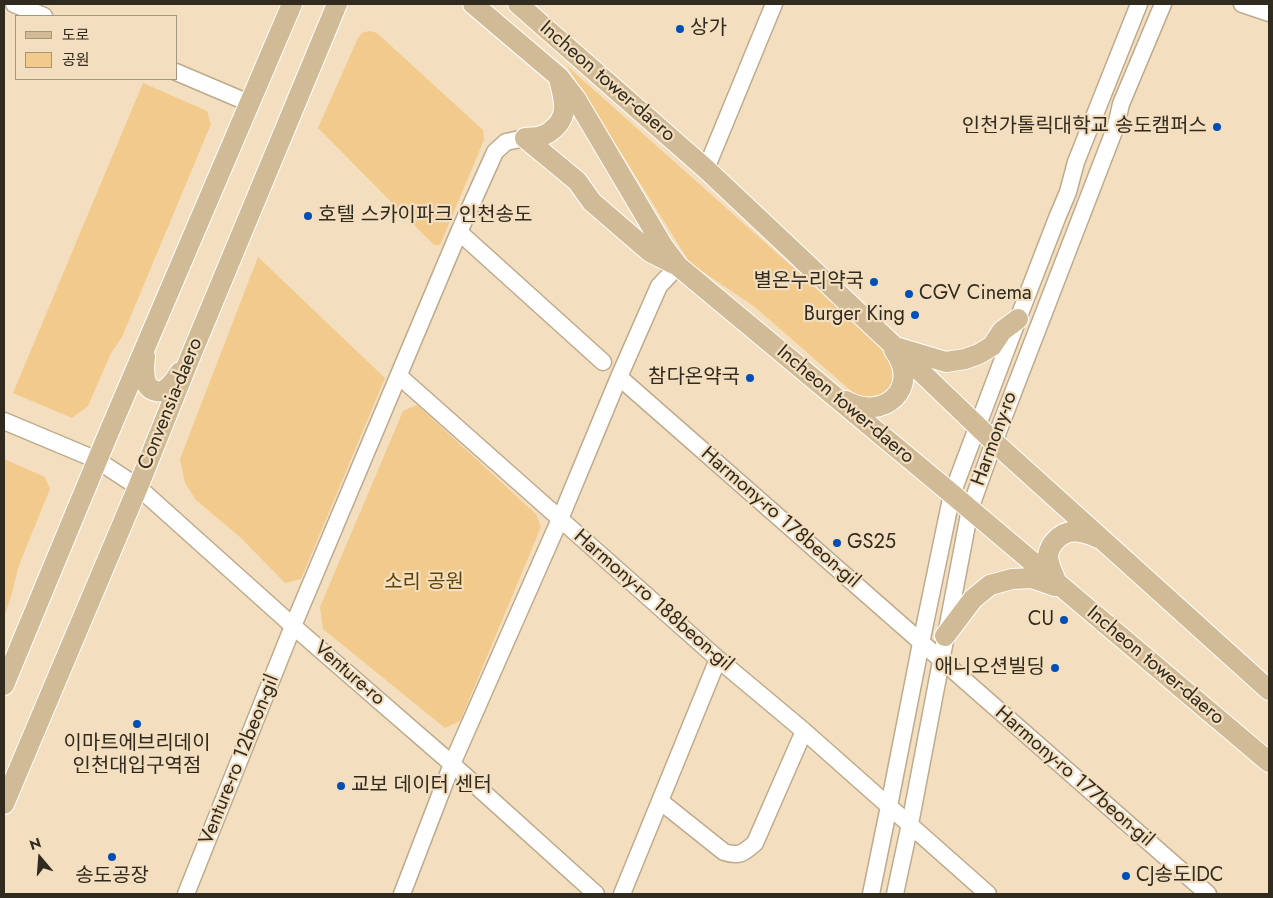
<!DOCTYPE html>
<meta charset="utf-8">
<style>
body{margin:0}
#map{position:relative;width:1273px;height:898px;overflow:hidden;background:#f3dfbf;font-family:Jost,"Noto Sans KR",sans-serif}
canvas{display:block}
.frame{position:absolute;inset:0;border:5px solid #312a1e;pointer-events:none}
.legend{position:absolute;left:15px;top:15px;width:162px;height:65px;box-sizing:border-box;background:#f3dfbf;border:1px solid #a5977f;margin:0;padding:6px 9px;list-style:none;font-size:15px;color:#312a1e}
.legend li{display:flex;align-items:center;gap:10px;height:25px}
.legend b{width:25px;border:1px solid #a5977f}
.north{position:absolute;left:15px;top:833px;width:50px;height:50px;-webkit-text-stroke:4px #f3dfbf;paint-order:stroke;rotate:342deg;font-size:14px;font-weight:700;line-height:20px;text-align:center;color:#312a1e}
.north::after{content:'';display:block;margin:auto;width:18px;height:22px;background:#312a1e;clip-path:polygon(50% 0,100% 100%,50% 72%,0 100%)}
</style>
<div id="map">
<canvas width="1273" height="898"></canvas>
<div class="frame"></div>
<ul class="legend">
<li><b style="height:6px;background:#d1bb96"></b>도로</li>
<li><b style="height:14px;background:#f1ca8c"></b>공원</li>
</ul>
<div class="north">N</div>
</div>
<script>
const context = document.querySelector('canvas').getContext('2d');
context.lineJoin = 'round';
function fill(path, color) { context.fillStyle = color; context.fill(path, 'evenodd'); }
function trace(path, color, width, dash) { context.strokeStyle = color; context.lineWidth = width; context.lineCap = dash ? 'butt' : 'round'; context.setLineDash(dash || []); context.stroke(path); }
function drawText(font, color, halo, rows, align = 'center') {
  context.font = font + ' Jost,"Noto Sans KR",sans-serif'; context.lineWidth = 4.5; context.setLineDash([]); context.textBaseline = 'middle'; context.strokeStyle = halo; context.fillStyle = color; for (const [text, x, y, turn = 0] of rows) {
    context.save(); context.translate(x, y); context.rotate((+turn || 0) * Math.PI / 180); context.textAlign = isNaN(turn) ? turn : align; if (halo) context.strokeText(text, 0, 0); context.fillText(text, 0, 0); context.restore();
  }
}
const green = new Path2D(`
 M369 31 377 33 483 130 484 140 440 245H434L318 128 358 38 362 33Z
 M567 66 890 354 899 375 884 400 858 397 755 307 690 263Z
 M143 83 207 111 211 124 122 337 111 353 88 406 72 418 13 393Z
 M258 257 385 378 301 579 285 583 241 538 196 500 185 483 180 459Z
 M417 405 536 514 541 527 460 721 445 728 323 629 320 607 403 411Z
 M4 459 45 477 50 489 19 565 10 600 4 616Z`);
const minor = new Path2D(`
 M14 4 44 16
 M1242 4 1269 13
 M176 72 249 103
 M706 169 774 4
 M459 232 603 362
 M399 376 718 659 804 731 988 894
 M619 377 1208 894
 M4 421 97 460 138 487 293 626 452 764 596 894
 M660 801 724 852C739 857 744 853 755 843L804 731
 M186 894 293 626 459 232 495 152 506 142 525 138
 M402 894 452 764 560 519 619 377 659 286 678 266
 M622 894 718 659
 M871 894 889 806 921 643 952 494 1018 319 1057 218 1068 192 1076 162 1139 4
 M895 894 910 824 970 509 994 442 1116 126 1121 104 1163 4`);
const major = new Path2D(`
 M473 4 559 77 576 99 663 246 678 266 952 494 1269 762
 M518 4 706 169 895 347 994 442 1269 690
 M525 138 577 181 592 202 650 252 674 264
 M525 138C530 137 536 138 541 136 545 135 549 133 552 130 570 116 564 99 559 79
 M899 348 946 362 965 359 979 354 992 346 1002 331 1018 319
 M145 356C144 367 141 388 156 391 160 392 164 391 167 388 173 384 176 378 180 372
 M846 401C883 422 922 388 894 350
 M1056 581C1053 573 1048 565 1048 555 1049 550 1051 545 1055 541 1067 527 1083 531 1098 538
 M945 636 973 599 990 585 1012 579 1032 578 1055 586
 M4 685 109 432 292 4
 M4 804 138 487 189 360 337 4`);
const markers = [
 [680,29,5,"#004eb8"],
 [1217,127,5,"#004eb8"],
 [308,216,5,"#004eb8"],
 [874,282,5,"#004eb8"],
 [909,294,5,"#004eb8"],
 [915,315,5,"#004eb8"],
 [750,378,5,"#004eb8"],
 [837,543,5,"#004eb8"],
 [1064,620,5,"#004eb8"],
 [1055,668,5,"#004eb8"],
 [137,724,5,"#004eb8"],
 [341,786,5,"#004eb8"],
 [112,857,5,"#004eb8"],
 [1126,876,5,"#004eb8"]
];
const poiNames = [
 ["상가",690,29],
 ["인천가톨릭대학교 송도캠퍼스",1207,127,"right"],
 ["호텔 스카이파크 인천송도",318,216],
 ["별온누리약국",864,282,"right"],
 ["CGV Cinema",919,294],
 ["Burger King",905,315,"right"],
 ["참다온약국",740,378,"right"],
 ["GS25",847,543],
 ["CU",1054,620,"right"],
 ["애니오션빌딩",1045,668,"right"],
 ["이마트에브리데이",137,744,"center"],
 ["인천대입구역점",137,767,"center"],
 ["교보 데이터 센터",351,786],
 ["CJ송도IDC",1136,876],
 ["송도공장",112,877,"center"]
];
const streetNames = [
 ["Incheon tower-daero",607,82,41],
 ["Convensia-daero",171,404,-68],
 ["Incheon tower-daero",845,405,40],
 ["Harmony-ro",995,439,-70],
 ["Harmony-ro 178beon-gil",780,518,41],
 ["Harmony-ro 188beon-gil",653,601,41],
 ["Incheon tower-daero",1155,666,40],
 ["Venture-ro",349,674,41],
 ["Venture-ro 12beon-gil",240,760,-68],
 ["Harmony-ro 177beon-gil",1074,777,41]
];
const parkNames = [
 ["소리 공원",424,583]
];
fill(green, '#f1ca8c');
trace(minor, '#beaa8c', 19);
trace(major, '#fff', 22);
trace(minor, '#fff', 16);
trace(major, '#d1bb96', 20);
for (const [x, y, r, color] of markers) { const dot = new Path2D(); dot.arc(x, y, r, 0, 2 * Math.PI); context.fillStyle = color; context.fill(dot); trace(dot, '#f3dfbf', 2); }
drawText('20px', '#312a1e', '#f3dfbf', poiNames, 'left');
drawText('20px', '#312a1e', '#f3dfbf', streetNames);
drawText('20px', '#624300', '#f3dfbf', parkNames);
</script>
